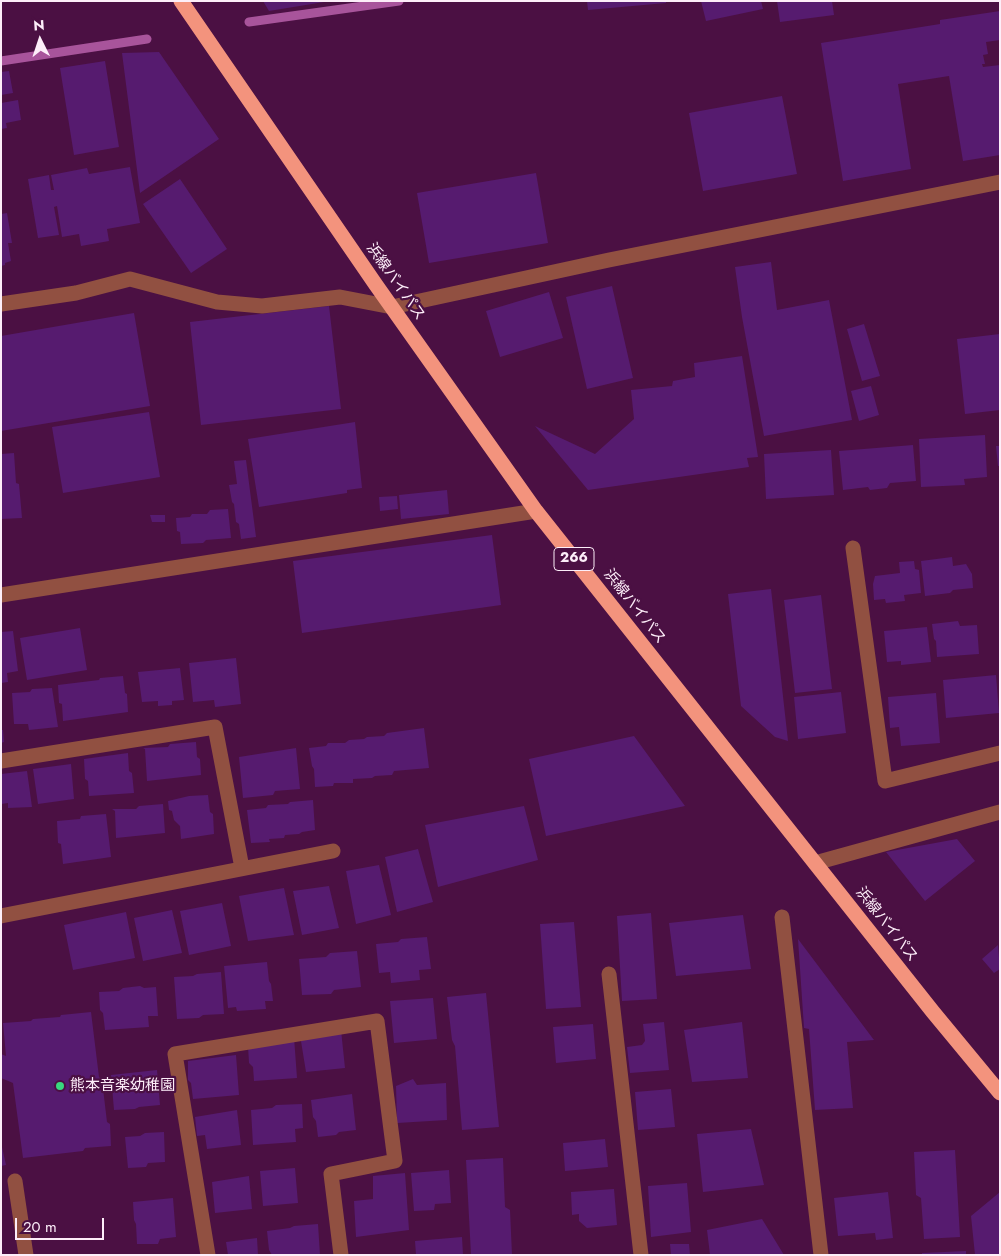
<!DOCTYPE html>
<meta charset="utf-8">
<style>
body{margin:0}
#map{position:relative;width:1001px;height:1256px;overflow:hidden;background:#4b1043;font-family:Jost,sans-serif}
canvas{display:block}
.frame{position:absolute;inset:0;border:2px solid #fdeef9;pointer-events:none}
.north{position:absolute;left:15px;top:15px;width:50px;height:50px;-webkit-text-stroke:4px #4b1043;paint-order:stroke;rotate:356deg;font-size:14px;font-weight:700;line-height:20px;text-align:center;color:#fdeef9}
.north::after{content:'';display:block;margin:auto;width:18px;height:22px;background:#fdeef9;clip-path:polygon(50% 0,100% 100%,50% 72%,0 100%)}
.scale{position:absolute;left:15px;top:1218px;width:89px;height:22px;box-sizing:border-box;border:2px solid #fdeef9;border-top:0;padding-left:6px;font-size:15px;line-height:18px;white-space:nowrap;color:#fdeef9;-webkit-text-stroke:4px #4b1043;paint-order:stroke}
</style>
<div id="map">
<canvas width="1001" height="1256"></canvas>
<div class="frame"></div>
<div class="north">N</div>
<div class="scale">20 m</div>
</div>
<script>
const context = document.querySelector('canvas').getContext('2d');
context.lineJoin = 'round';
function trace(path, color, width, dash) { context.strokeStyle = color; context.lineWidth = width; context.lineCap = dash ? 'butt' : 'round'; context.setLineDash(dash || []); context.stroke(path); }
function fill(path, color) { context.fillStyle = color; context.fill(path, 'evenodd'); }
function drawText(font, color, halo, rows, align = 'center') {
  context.font = font + ' Jost,"Noto Sans JP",sans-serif'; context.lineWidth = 4.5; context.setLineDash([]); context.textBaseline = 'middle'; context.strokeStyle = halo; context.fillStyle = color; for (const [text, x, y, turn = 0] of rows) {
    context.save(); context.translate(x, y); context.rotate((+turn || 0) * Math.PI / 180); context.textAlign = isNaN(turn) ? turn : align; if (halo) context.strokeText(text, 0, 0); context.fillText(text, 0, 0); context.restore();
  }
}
const stream = new Path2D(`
 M249 22 399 1
 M1 61 147 39`);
const building = new Path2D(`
 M263 1H324V2L269 11Z
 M587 1H666V3L588 10Z
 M701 1H761L763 9 706 21Z
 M777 1H832L834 15 780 22Z
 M1000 11V40L986 42 988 54 983 55 985 64H982L983 67 1000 65V155L963 161 949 76 898 84 911 169 843 181 821 43 940 24V20Z
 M159 52 219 139 140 193 122 53Z
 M105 61 119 147 74 155 60 68Z
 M9 71 13 93 1 95V72Z
 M782 96 797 174 703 191 689 113Z
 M18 100 21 120 6 123 7 128 1 129V103Z
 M130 167 140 223 107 229 109 241 81 246 79 234 62 237 57 206 54 207 59 235 38 238 28 179 49 175 51 190H54L51 175 87 168 89 174Z
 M536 173 548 243 429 263 417 193Z
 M180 179 227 249 191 273 143 204Z
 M7 213 12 243H8L11 261 5 263V265L1 266V214Z
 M771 262 777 310 829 300 852 420 764 436 742 317 735 267Z
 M612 286 633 378 587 389 566 297Z
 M549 292 563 338 500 357 486 311Z
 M329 306 341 409 201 425 190 322Z
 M134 313 150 406 1 431V336Z
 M864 324 880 376 862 381 847 329Z
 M1000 334V410L965 414 957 339Z
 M742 356 758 457 747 458 749 467 588 490 535 426 595 454 634 419 631 390 672 386 673 381 695 377 694 363Z
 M871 386 879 415 859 421 851 391Z
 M149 412 160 477 63 493 52 427Z
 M355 422 362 488 347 490V493L259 507 248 439Z
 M985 435 987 477 964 479 965 485 921 487 919 439Z
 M913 445 916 481 890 483 887 488 870 490 868 487 843 490 839 451Z
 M996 446H1000V466H998Z
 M831 450 834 495 766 499 764 454Z
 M14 453 16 483 19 484 22 518 1 519V454Z
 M246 460 256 537 241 539 239 524 236 522 234 504 232 502 229 485 237 484 234 461Z
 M447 490 449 514 401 519 399 495Z
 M397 496 398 509 380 511 379 497Z
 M228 509 231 538 206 540 203 543 181 544 180 532 177 531 176 518 190 517 192 514H207L210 510Z
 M150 515H165V522H152Z
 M492 535 501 605 302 633 293 561Z
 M952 557 953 566 966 564 972 574 973 588 953 590 950 593 925 596 921 561Z
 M914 561 915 569 919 570 921 593 904 595 905 601 886 603 885 599 874 600 873 584 875 576 900 573 899 562Z
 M771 589 788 741 775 737 741 706 728 594Z
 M821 595 832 689 795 693 784 600Z
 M958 621 960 626 977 625 979 654 937 657 936 641 934 639 932 624Z
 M927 627 931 662 901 665V661L887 662 884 631Z
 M80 628 87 670 27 680 20 638Z
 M13 631 18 671 7 673 8 682 1 683V632Z
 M236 658 241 704 215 707 214 700 193 702 189 663Z
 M180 668 184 700 172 701V705L158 706V701L142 702 138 672Z
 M996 675 999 713 946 718 943 680Z
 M123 676 125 693 127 694 128 712 63 721 62 704 59 703 58 685 99 680 100 678Z
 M52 688 58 727 29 730 28 724H14L12 693 30 692 32 689Z
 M841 692 846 733 798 739 794 697Z
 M936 693 940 743 901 746 899 727 890 728 888 697Z
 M424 728 429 768 394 771 392 775 375 776 372 778 353 779V783H334L333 786 315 787 314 769 312 766 309 748 326 746 328 743H345L349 740 364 739 367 737 384 736 387 733Z
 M1 730H3L4 742 1 743Z
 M634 736 685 806 546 836 529 759Z
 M196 742 197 757 200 759 201 775 147 781 145 749 143 748 168 747 170 744Z
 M296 748 300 789 275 791 273 795 243 798 239 757Z
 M128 753 129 771 132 773 134 793 89 796 88 781 85 779 84 759Z
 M71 764 74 799 38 804 33 769Z
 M27 771 32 807 8 808V803L1 804V774Z
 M208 795 210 812 213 814 214 834 181 839 180 826 174 820 172 811 169 810 168 801 189 796Z
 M313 800 315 830 302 832 299 834 285 835 284 838 269 839 270 842 251 843 247 810 266 808 268 805 288 804 290 802Z
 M163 804 165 833 116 838 115 811 112 809H136L139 806Z
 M524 806 538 860 438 887 425 825Z
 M106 814 111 857 63 864 61 844 58 843 57 821 80 819 81 816Z
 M957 839 975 861 925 901 886 852Z
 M418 849 433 902 397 912 385 857Z
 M379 865 391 915 356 924 346 871Z
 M329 886 339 928 302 935 293 891Z
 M284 888 294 935 248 941 239 896Z
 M222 903 231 946 189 955 180 911Z
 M172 910 182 953 143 961 134 918Z
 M126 912 135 958 73 970 64 925Z
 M651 913 657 999 622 1001 617 916Z
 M743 915 751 969 676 976 669 923Z
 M574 922 581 1007 546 1009 540 924Z
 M427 937 431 969 419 970 420 980 391 983 390 972 379 973 376 944 398 942 401 939Z
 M798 939 874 1040 847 1042 853 1108 815 1110 809 1029 804 1028Z
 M998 945 1000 969 994 973 982 959Z
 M357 951 361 987 334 990 331 994 302 995 299 959 326 957 330 953Z
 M267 962 269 981 271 984 273 1001H265L266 1009 237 1011 236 1007 228 1008 224 966Z
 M221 972 224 1014 203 1015 199 1018 177 1019 174 977 193 976 197 974Z
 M140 986 144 988 156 987 158 1016H148L149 1027 105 1030 103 1013 100 1010 99 992 119 991 123 988Z
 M486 993 499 1127 462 1130 455 1046 452 1040 447 997Z
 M433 998 437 1039 394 1043 390 1001Z
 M91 1012 99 1077 102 1080 107 1122 110 1124 111 1146 85 1148 83 1151 23 1158 13 1083 1 1078V1054L6 1056 3 1023 31 1021 33 1019 60 1017 61 1015Z
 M664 1022 669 1070 630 1073 627 1047 642 1045 645 1041 643 1024Z
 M742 1022 748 1078 692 1082 684 1030Z
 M593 1024 596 1059 556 1063 553 1027Z
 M341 1030 345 1068 306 1072 300 1035Z
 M294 1037 297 1078 254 1081 253 1067 249 1063 248 1046Z
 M236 1055 239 1095 193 1099 191 1083 188 1080V1061Z
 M157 1070 160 1105 139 1107 135 1109 114 1110 111 1075Z
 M413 1079 417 1085 446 1083 447 1120 397 1123 396 1086Z
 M671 1089 675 1127 638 1130 635 1092Z
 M352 1094 356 1130 339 1132 336 1135 318 1137 316 1121 313 1117 311 1100Z
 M302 1104 303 1128 295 1129 296 1142 253 1145 251 1110 272 1108 276 1105Z
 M237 1110 241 1145 207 1149 205 1135 197 1136 195 1117Z
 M751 1129 764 1185 703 1192 697 1134Z
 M164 1132 165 1162 148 1163 146 1167 128 1168 125 1137 140 1136 145 1133Z
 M605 1139 608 1167 565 1171 563 1143Z
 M1 1147H2L6 1165 1 1166Z
 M955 1150 960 1237 924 1239 921 1198 916 1195 914 1152Z
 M503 1158 505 1207 510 1210 512 1255H471L466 1160Z
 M295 1168 298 1203 263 1206 260 1171Z
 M449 1170 451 1203 435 1204 434 1210 414 1211 411 1173Z
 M405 1173 409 1230 356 1237 354 1201 373 1199V1176Z
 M249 1176 252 1209 215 1213 212 1182Z
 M687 1183 691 1232 651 1237 648 1186Z
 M614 1189 617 1225 587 1228 579 1221V1214L572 1215 571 1192Z
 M888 1192 893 1238 876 1240 875 1233 838 1236 834 1198Z
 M1000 1192V1255H975L971 1216Z
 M173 1198 176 1237 160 1239 158 1244H137L136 1224 134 1220 133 1202Z
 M762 1219 784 1255H710L707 1230Z
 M318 1224 320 1255H272L269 1250 267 1231 290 1228 294 1226Z
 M462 1237 463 1255H416L415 1241Z
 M257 1238 258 1255H228L226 1242Z
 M670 1244H689L690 1255H671Z
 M966 1251V1255H922V1253Z`);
const minor = new Path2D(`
 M1 304 76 293 130 279 217 302 262 306 340 297 392 307 609 260 1000 182
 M853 548 885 781 1000 753
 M1 595 536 511
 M1 761 215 727 242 868
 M815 863 1000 812
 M1 916 333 851
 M782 917 821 1255
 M609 974 641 1255
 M15 1181 26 1255
 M208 1255 175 1054 377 1021 395 1161 331 1174 341 1255`);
const highway = new Path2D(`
 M181 1 376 285 536 511 933 1012 1000 1093`);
const markers = [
 [60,1086,5,"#39d87f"]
];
const shields = [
 [574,559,40]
];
const shieldNames = [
 ["266",574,559]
];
const streetNames = [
 ["浜線バイパス",395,282,55],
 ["浜線バイパス",634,607,52],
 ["浜線バイパス",886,925,52]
];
const poiNames = [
 ["熊本音楽幼稚園",70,1086]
];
trace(stream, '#a8549b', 9);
fill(building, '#561b6f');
trace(minor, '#915041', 15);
trace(highway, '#f3937d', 15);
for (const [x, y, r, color] of markers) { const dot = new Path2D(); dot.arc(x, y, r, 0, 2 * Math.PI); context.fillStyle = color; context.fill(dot); trace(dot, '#4b1043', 2); }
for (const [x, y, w] of shields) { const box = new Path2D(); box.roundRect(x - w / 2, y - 11.5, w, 23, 4); context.fillStyle = '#4b1043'; context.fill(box); trace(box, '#fdeef9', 1); }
drawText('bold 14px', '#fdeef9', null, shieldNames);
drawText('15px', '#fdeef9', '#4b1043', streetNames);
drawText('15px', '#fdeef9', '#4b1043', poiNames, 'left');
</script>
